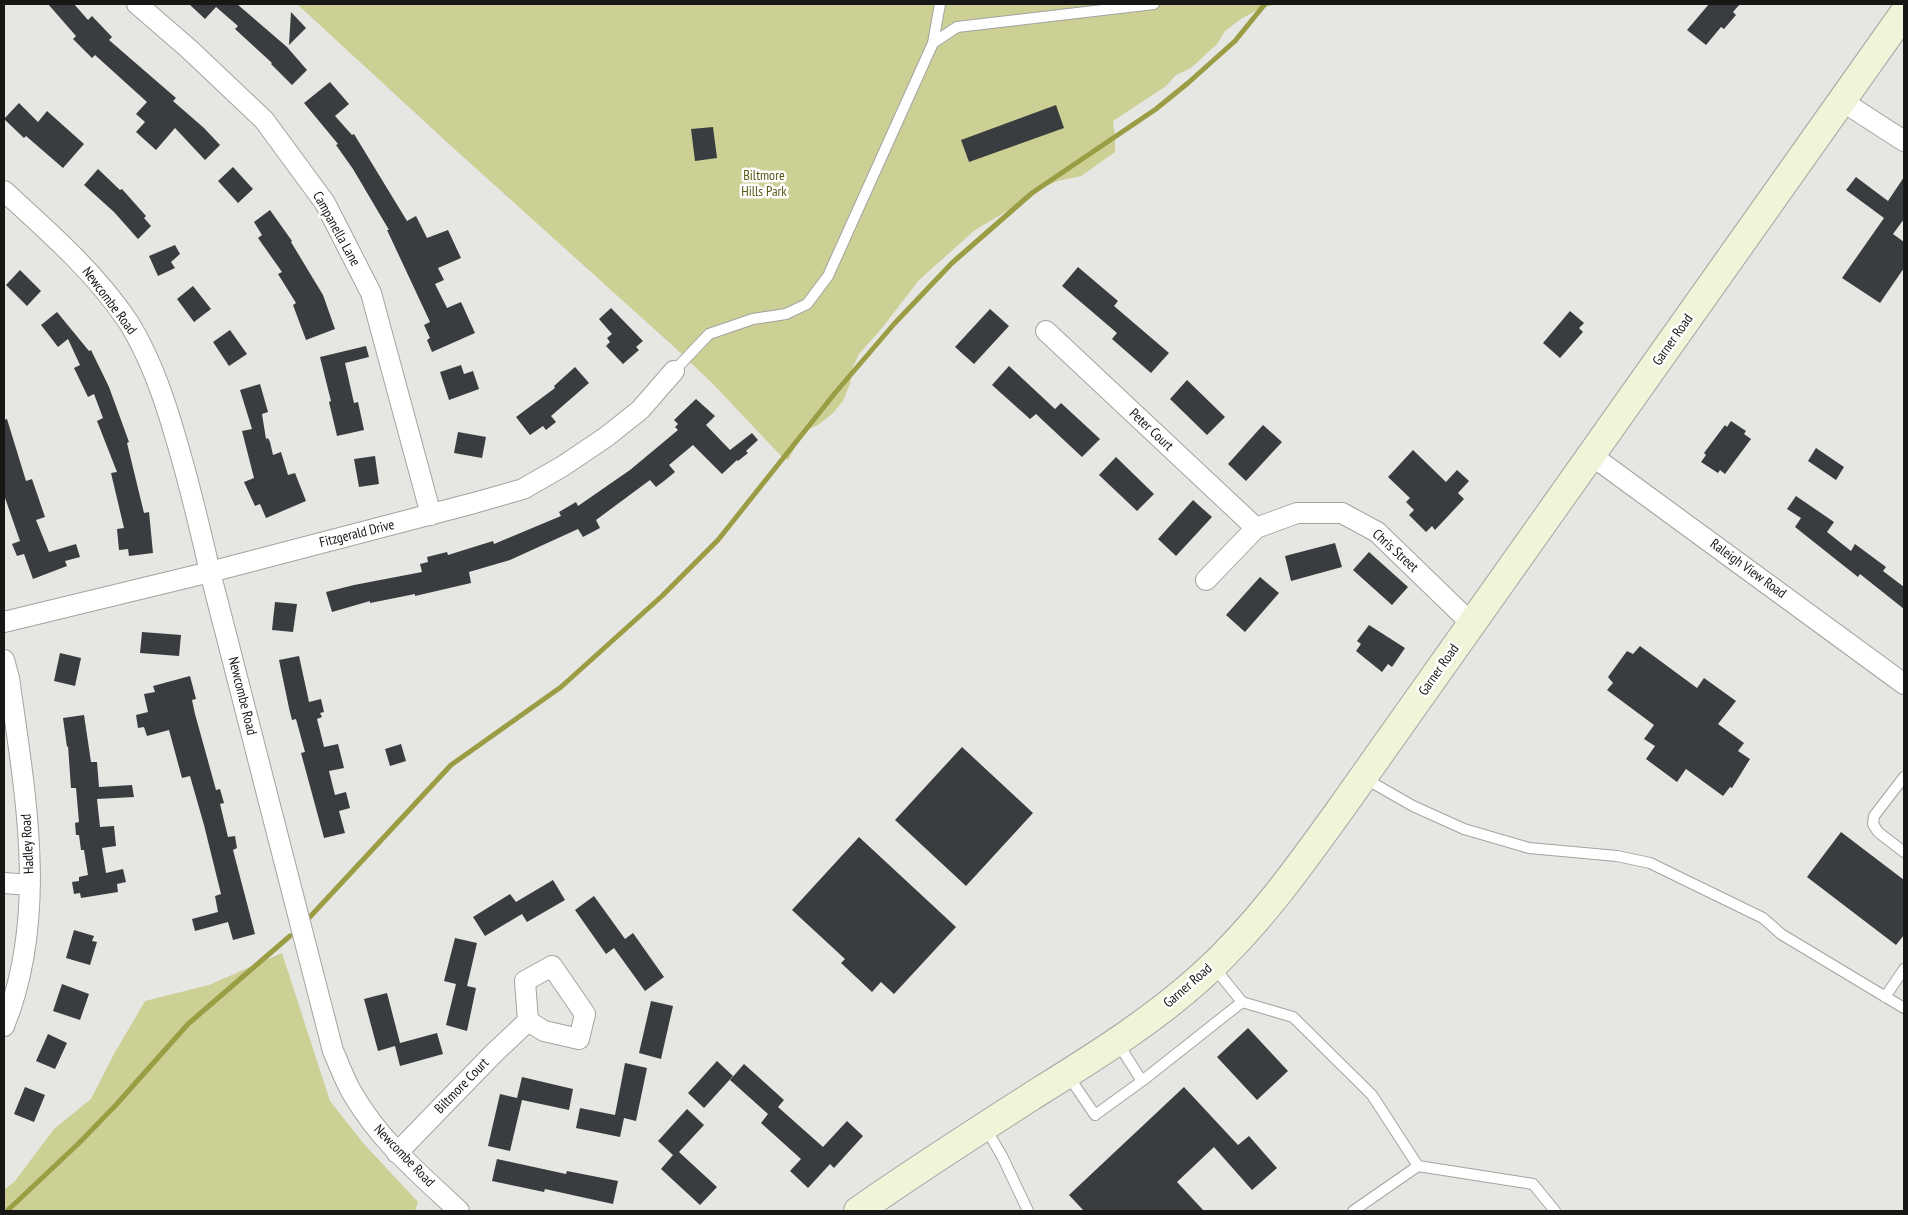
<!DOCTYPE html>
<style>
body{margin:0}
#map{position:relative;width:1908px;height:1215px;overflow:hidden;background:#e6e6e3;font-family:"PT Sans Narrow",sans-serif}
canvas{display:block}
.frame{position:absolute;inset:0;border:5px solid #171716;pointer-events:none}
</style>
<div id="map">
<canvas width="1908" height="1215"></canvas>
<div class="frame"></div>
</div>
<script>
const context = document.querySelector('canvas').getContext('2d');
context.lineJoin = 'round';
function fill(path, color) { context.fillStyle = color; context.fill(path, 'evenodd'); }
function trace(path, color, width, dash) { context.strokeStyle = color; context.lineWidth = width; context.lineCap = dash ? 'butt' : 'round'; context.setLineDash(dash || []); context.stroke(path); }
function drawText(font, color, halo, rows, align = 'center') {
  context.font = font + ' "PT Sans Narrow",sans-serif'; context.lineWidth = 5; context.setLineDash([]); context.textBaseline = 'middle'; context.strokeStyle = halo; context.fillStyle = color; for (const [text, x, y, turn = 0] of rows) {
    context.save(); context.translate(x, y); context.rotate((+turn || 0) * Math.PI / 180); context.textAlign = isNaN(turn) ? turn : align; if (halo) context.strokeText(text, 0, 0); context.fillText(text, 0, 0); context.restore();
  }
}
const green = new Path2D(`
 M297 4H1276L1259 9 1241 19 1225 31 1217 44 1191 68 1176 75 1166 86 1113 121 1115 136V152L1081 176 1058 181 1041 188 1024 201 975 230 919 280 882 328 859 354 852 369 850 384 843 401 833 413 818 425 804 431 788 460 783 458 712 383 672 345 450 145Z
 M282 953 330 1101 364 1144 418 1202 415 1211H4V1190L15 1181 54 1129 91 1099 114 1054 145 1001 209 985Z`);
const stream = new Path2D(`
 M308 919 451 765 561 687 662 596 718 540 835 393 894 324 952 263 1032 193 1156 109 1188 83 1235 41 1265 4
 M7 1211 78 1144 115 1106 188 1024 290 936`);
const building = new Path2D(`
 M48 4H74L88 20 92 16 112 37 109 40 176 98 173 101 204 128 220 145 205 160 175 128 156 150 136 132 145 122 136 114 147 102 95 55 92 58 73 39 76 36Z
 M189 4H237L287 47 307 70 292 85 271 64 272 63 235 29 238 26 216 7 205 19Z
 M1709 4H1740L1733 12 1736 15 1724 29 1721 27 1706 45 1687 30Z
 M291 12 306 28 289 45Z
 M330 82 349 104 335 116 352 135 354 134 407 221 416 216 427 238 448 230 461 258 438 268 444 280 435 284 447 308 461 302 475 333 432 352 427 340 430 338 424 325 430 322 387 230H389L353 169 336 145 338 144 304 103Z
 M19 103 38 122 47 111 84 144 63 168 26 136 24 138 4 119Z
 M1056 105 1064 128 969 162 961 140Z
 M713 127 717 158 695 161 691 129Z
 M233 167 253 189 238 203 218 181Z
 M98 169 120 190 122 189 146 216 144 218 151 226 138 239 114 212 84 185Z
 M1856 177 1888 201 1904 177V219L1893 234 1904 242V268L1880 303 1842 278 1884 218 1846 190Z
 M270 210 292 241 291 242 323 295 335 329 306 340 293 305 296 303 278 274 282 272 258 238 262 235 254 222Z
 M175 245 180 254 171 262 175 268 158 276 149 256Z
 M1078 267 1118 301 1114 306 1169 353 1151 373 1112 339 1117 333 1062 286Z
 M20 270 41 291 27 306 6 285Z
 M193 286 211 309 194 322 177 299Z
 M611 308 643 341 636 347 639 350 623 364 606 346 610 342 607 338 612 334 599 319Z
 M990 309 1009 326 974 364 955 347Z
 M1570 311 1584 323 1579 328 1583 332 1560 358 1543 343Z
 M57 312 89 351 91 350 109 387 129 442 127 443 144 513 149 512 153 553 129 556 128 549 119 550 117 529 124 528 111 473 117 472 97 421 103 418 94 394 88 397 74 368 80 365 68 339 58 347 41 325Z
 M230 330 247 354 229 366 213 342Z
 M366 346 369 357 345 363 354 403 358 402 364 430 337 436 329 402 331 401 320 357Z
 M461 365 464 374 473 371 479 389 449 400 440 372Z
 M1009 366 1055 409 1061 403 1100 439 1082 457 1036 414 1030 419 992 385Z
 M575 367 589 383 551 416 556 422 546 430 543 426 530 435 516 417 555 388 554 386Z
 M1187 380 1225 417 1207 435 1170 399Z
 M260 384 268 412 262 414 266 439 268 438 270 442 273 455 281 452 288 475 295 473 306 501 266 518 260 504 255 506 244 482 254 478 242 431 252 429 240 390Z
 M696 399 715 416 706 425 730 450 752 433 758 440 746 451 748 453 738 461 737 460 722 474 693 445 669 465 675 472 664 481 656 487 650 480 596 520 600 528 583 537 578 529 510 560 469 572 471 583 415 596V594L370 603V601L332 612 326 592 354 585 422 572 420 564 428 562 427 557 447 552 448 555 493 541 494 544 561 516 559 512 576 502 578 506 630 470 678 430 675 427 678 424 674 420Z
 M7 419 26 481 32 479 45 517 36 520 49 552 76 544 80 557 65 561 67 566 33 579 24 554 17 556 12 544 20 541 4 495V420Z
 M1731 421 1746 431 1744 434 1751 439 1725 474 1720 470 1718 473 1701 462 1706 455 1704 453 1725 425 1727 427Z
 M1263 425 1282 442 1246 481 1228 464Z
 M458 432 486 437 482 458 454 453Z
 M1816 448 1844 467 1836 480 1808 461Z
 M1413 450 1446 482 1457 470 1469 481 1458 493 1464 499 1435 530 1432 526 1426 532 1409 515 1414 510 1406 502 1410 498 1388 477Z
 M375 456 379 484 359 487 354 459Z
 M1116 457 1154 494 1137 511 1099 475Z
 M1796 496 1834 522 1827 532 1851 551 1855 544 1886 567 1883 571 1904 587V609L1860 574 1858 577 1795 527 1801 518 1787 509Z
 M1193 500 1212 517 1176 556 1158 539Z
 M1335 543 1342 567 1291 581 1285 556Z
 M1369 552 1408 587 1392 605 1353 570Z
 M1260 577 1279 593 1245 632 1226 615Z
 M275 602 297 604 293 632 272 630Z
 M1369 625 1405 648 1392 667 1388 664 1382 672 1356 651 1361 644 1357 641Z
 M142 632 181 635 179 656 140 653Z
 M1640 646 1697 688 1704 678 1736 701 1718 724 1744 743 1738 751 1750 759 1732 788 1730 787 1723 796 1686 769 1677 782 1646 759 1655 746 1644 739 1654 725 1607 690 1613 683 1608 677 1627 651 1633 654Z
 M60 653 81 658 75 686 54 681Z
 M299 656 309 702 321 699 324 712 320 713 322 717 317 719 324 747 338 744 344 768 329 771 335 795 346 792 350 808 339 811 345 833 324 838 301 753 305 752 296 719 292 720 289 708 279 660Z
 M190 676 196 699 192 700 195 714 216 790 220 789 224 803 220 804 228 837 235 836 237 848 233 850 255 934 233 940 228 922 195 931 192 919 218 912 215 896 221 894 204 825 190 776 182 778 169 730 147 736 144 727 138 728 136 715 148 712 144 694 155 692 153 686Z
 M84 715 91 762H97L99 787 132 785 134 797 97 799 100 827 114 826 116 846 102 848 106 873 123 869 126 882 117 884 118 892 81 898 80 893 74 894 72 882 79 881V877L88 875 84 850H81L79 835H76L75 823 79 822 76 788H71L68 746 67 747 63 718Z
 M401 744 406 761 390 766 385 749Z
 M962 747 1033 813 966 886 895 820Z
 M1841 832 1904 880V935L1896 945 1807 877Z
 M859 837 956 927 894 994 881 982 872 992 841 963 845 959 792 910Z
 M553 880 565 900 527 922 522 914 485 936 473 917 510 894 516 902Z
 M594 896 625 939 633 933 664 977 645 991 614 948 606 954 575 910Z
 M74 930 94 936 92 941 97 942 90 965 66 958Z
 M455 938 477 943 467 986 476 988 467 1031 446 1025 456 984 444 981Z
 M62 984 89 994 80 1020 53 1011Z
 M387 993 400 1043 437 1033 443 1054 400 1066 395 1046 378 1051 364 999Z
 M651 1001 673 1006 661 1059 639 1053Z
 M1248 1028 1288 1071 1257 1100 1217 1057Z
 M48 1034 67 1043 55 1069 36 1061Z
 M717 1061 733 1076 704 1108 688 1093Z
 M625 1063 647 1068 636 1121 624 1118 620 1137 576 1128 580 1108 615 1115Z
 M744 1064 784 1100 778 1107 823 1147 847 1121 863 1136 834 1168 830 1164 808 1188 790 1171 801 1159 761 1123 768 1114 730 1080Z
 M522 1077 573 1089 569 1110 522 1100 510 1151 488 1146 500 1094 517 1098Z
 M25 1087 45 1095 34 1122 14 1114Z
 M1184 1087 1238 1145 1249 1136 1277 1168 1252 1190 1214 1147 1177 1182 1204 1211H1084L1069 1195Z
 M687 1109 704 1125 679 1152 717 1187 700 1205 661 1169 673 1155 658 1141Z
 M497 1159 566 1174 567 1171 618 1181 613 1204 545 1189 544 1192 492 1181Z`);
const service = new Path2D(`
 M933 43 940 4
 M674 371 709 334 753 319 786 314 807 304 828 276 933 43 957 27 1154 4
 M1904 777 1874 816 1873 824 1878 832 1904 852
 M1364 778 1413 806 1464 829 1529 848 1617 856 1650 863 1763 918 1781 934 1904 1008
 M1885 997 1904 969
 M1242 1002 1293 1017 1372 1095 1418 1166 1353 1211
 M1117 1042 1142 1081
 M1067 1074 1095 1115 1142 1081 1242 1002 1213 966
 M985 1127 1002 1156 1028 1211
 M1418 1166 1533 1184 1555 1211`);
const minor = new Path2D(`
 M137 4 189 49 264 120 325 203 371 293 431 515
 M1842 101 1904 141
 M4 191C49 232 95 272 129 323 150 357 163 394 174 432 188 478 199 524 210 572L333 1051C340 1066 345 1082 354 1096 381 1142 421 1175 459 1211
 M1046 331 1256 528
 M1591 455 1904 684
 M1206 580 1256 528 1297 513H1342L1377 532 1472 624
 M4 622 210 572 474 503 523 489 563 466 606 437 640 410 674 371
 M4 660 9 678C25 793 49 915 4 1026
 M4 883 30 885
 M397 1153 493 1054 528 1021 525 981 552 966 585 1014 579 1039 544 1031 528 1021`);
const secondary = new Path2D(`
 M858 1211C915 1171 973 1134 1032 1096 1091 1059 1150 1023 1202 976 1257 926 1299 867 1342 807L1904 13`);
const parkNames = [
 ["Biltmore",764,176],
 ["Hills Park",764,192]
];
const streetNames = [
 ["Campanella Lane",336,229,61],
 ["Newcombe Road",109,301,53],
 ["Garner Road",1673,340,-55],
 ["Peter Court",1151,430,43],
 ["Fitzgerald Drive",357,534,-14],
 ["Chris Street",1395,551,42],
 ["Raleigh View Road",1748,569,36],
 ["Garner Road",1439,670,-55],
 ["Newcombe Road",242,696,76],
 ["Hadley Road",28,844,-93],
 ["Garner Road",1188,986,-41],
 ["Biltmore Court",462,1086,-46],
 ["Newcombe Road",404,1156,46]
];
fill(green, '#ccd095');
trace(stream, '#9a9d43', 5);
fill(building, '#3a3d3f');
trace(service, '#a3a3a0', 12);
trace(minor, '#a3a3a0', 22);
trace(secondary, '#a3a3a0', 30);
trace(service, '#fff', 10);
trace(minor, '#fff', 20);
trace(secondary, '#f2f4da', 28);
drawText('14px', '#585a18', '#fffffe', parkNames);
drawText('14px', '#171716', '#fffffe', streetNames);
</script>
